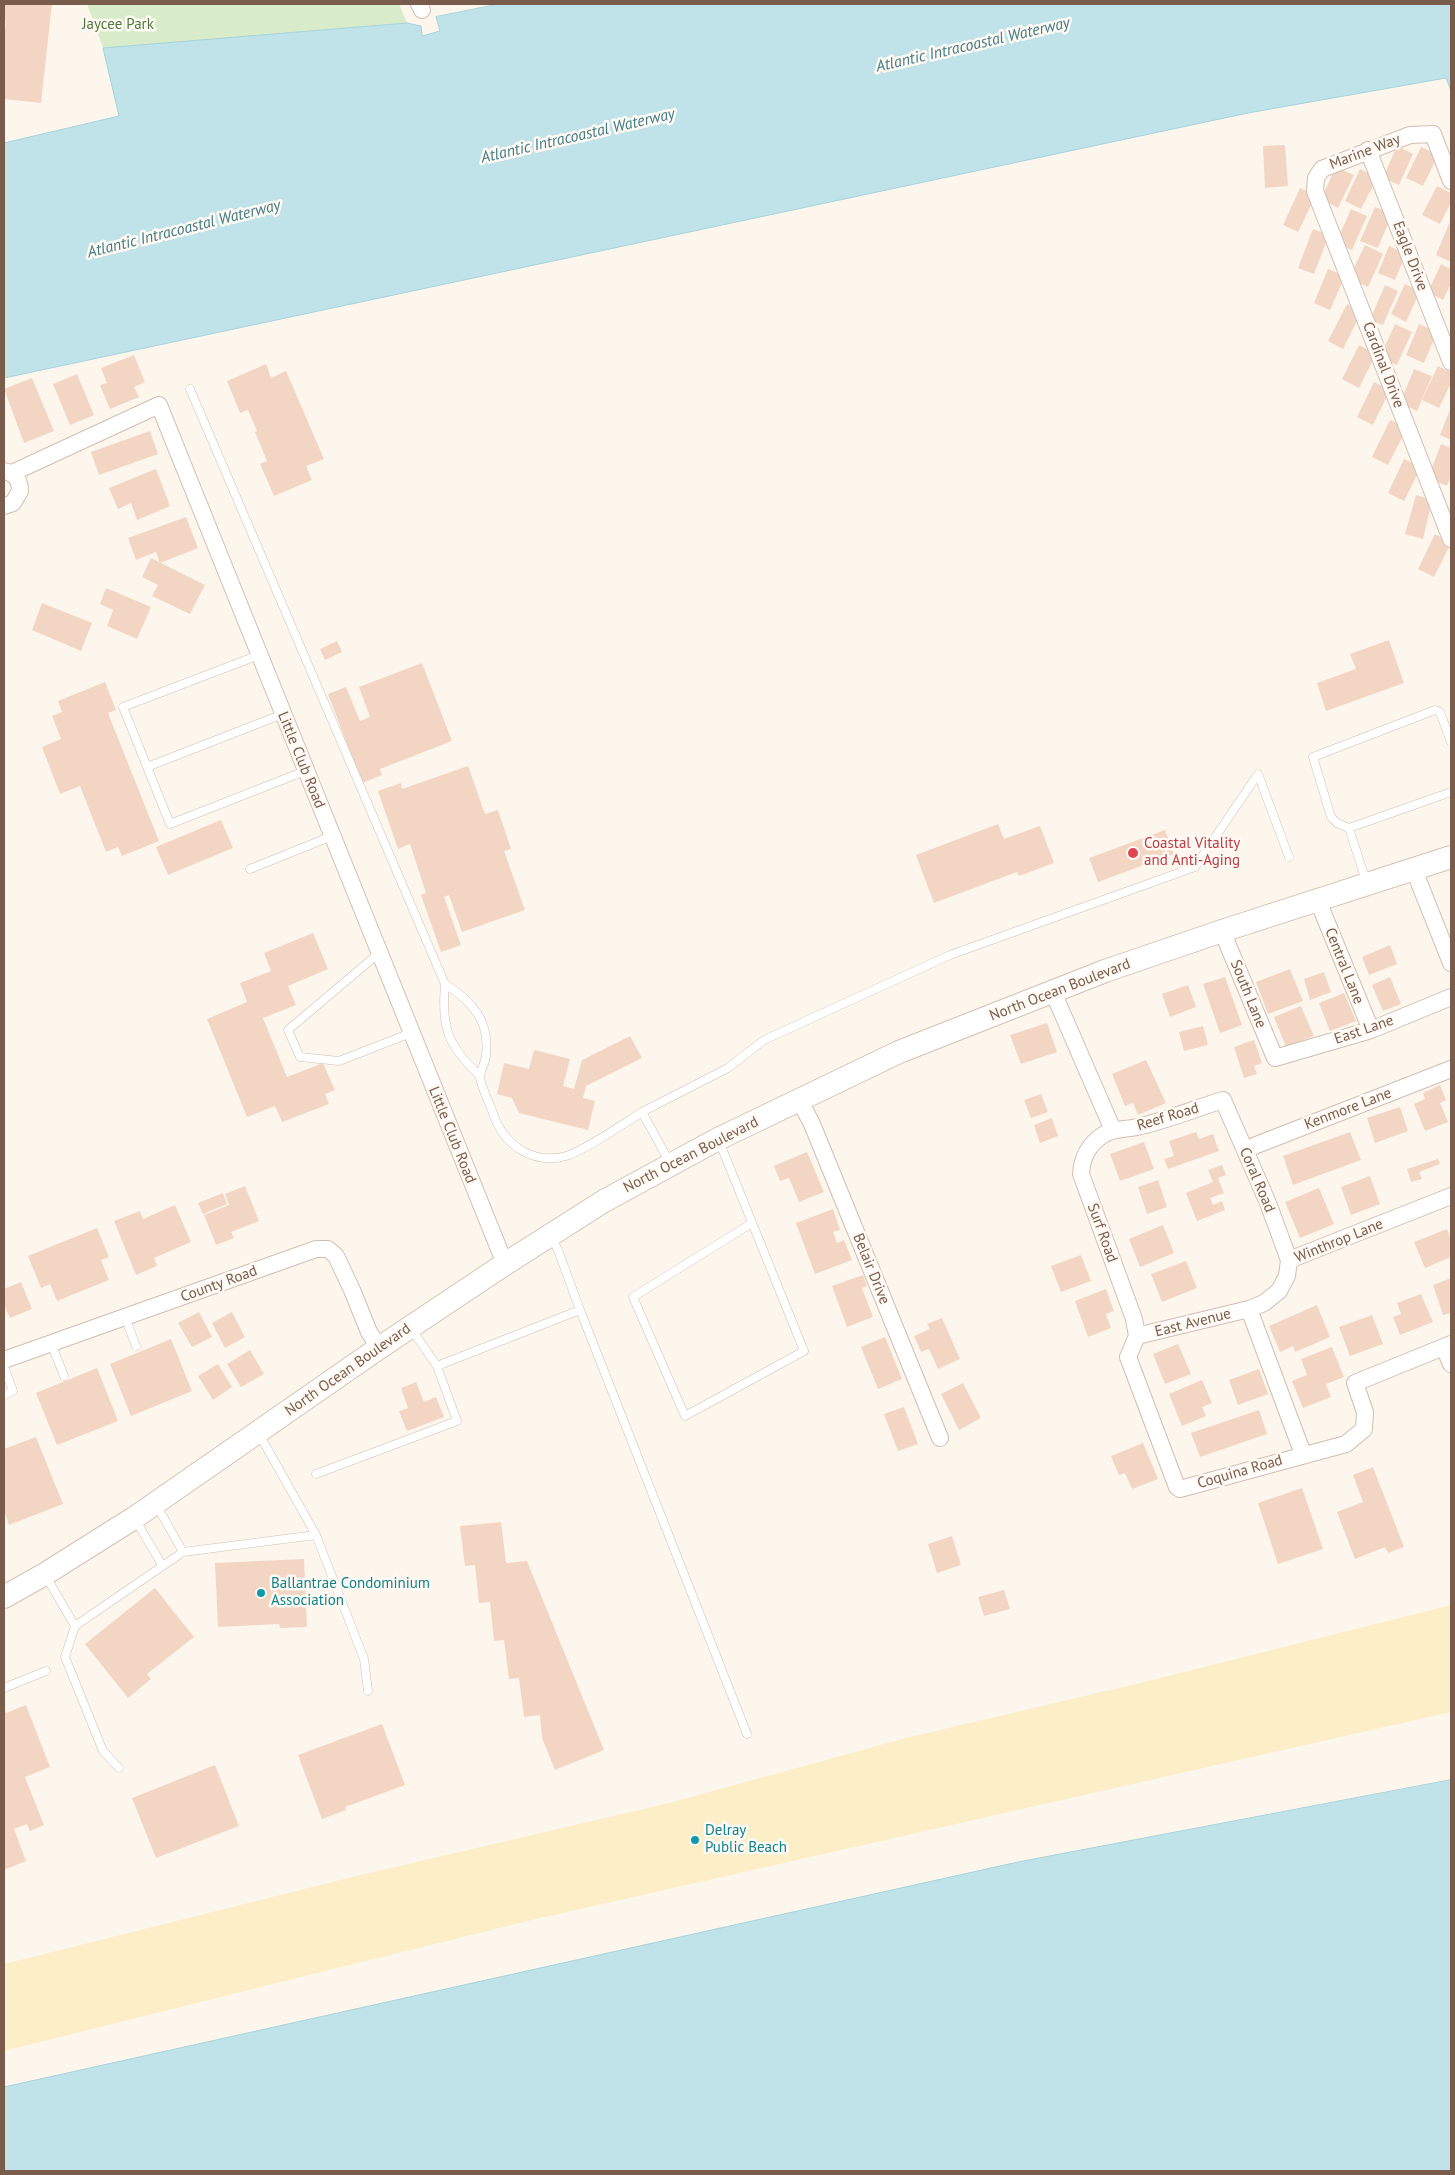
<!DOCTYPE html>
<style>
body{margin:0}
#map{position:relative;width:1455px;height:2175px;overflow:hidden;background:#fdf6ec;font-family:"PT Sans",sans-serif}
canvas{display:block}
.frame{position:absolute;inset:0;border:5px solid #7a5c4d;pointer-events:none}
</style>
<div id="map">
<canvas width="1455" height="2175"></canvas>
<div class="frame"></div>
</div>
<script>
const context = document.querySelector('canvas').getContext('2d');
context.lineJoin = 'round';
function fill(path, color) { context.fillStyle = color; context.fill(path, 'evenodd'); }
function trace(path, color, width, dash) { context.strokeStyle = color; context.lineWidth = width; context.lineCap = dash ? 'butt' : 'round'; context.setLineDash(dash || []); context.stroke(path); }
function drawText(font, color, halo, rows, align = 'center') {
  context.font = font + ' "PT Sans",sans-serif'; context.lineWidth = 5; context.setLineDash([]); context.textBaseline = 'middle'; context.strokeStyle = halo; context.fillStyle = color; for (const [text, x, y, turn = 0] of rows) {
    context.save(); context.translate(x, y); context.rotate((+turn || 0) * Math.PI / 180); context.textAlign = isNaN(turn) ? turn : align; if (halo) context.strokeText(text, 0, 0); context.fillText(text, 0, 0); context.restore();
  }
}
const green = new Path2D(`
 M87 4H399L407 23 103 48Z`);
const sand = new Path2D(`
 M1451 1605V1712L523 1922 4 2051V1964L348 1878 669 1803 906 1738 1140 1683Z`);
const water = new Path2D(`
 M499 4H1451V91L1446 78 1248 113 4 378V143L119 116 103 48 407 23 421 26 422 36 440 31 436 17Z
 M1451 1780V2171H4V2087L1018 1862Z`);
const building = new Path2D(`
 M4 4H52L41 103 4 99V42L6 20H4Z
 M1285 145 1288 186 1265 188 1263 146Z
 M1397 146 1413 154 1399 185 1383 178Z
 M1421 147 1438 155 1423 186 1406 178Z
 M1336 167 1354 175 1338 208 1321 199Z
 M1360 169 1377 178 1361 209 1345 201Z
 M1437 186 1451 193V202L1440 224 1422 215Z
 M1300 188 1316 195 1298 232 1283 225Z
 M1375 207 1392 214 1378 248 1360 241Z
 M1351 209 1367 216 1352 250 1336 243Z
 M1451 219V262L1436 255Z
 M1313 229 1329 235 1314 274 1298 268Z
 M1365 245 1383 254 1368 287 1349 278Z
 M1389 246 1406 254 1395 280 1378 273Z
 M1441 264 1451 269V284L1443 300 1428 292Z
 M1328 269 1345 276 1330 310 1314 303Z
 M1405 284 1420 291 1406 322 1391 314Z
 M1385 285 1398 291 1383 325 1370 320Z
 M1347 304 1362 311 1343 349 1328 341Z
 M1395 324 1412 332 1397 365 1380 357Z
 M1419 324 1437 332 1424 363 1406 355Z
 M1359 345 1376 354 1359 388 1342 379Z
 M134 355 145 382 134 387 139 397 110 409 100 385 107 383 101 368Z
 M266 364 271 378 286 371 324 459 306 466 312 480 274 496 260 464 267 461 255 432 257 431 248 410 240 413 227 381Z
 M1438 366 1451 372V383L1439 408 1422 400Z
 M1414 369 1432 376 1417 411 1400 403Z
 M77 374 94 415 70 425 53 384Z
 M32 378 54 431 24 443 4 389Z
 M1374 382 1390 390 1373 425 1357 417Z
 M1451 407V440L1440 435Z
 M1390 420 1407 428 1388 465 1372 457Z
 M150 431 158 454 99 475 91 452Z
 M1441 444 1451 448V476L1447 486 1428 478Z
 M1404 459 1421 467 1404 501 1388 493Z
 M156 469 170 506 137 520 131 503 118 509 109 488Z
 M1416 495 1432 500 1423 539 1405 534Z
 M186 517 198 548 160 563 156 552 136 560 128 538Z
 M1435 534 1451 543 1434 577 1418 569Z
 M151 558 205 585 190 614 152 596 158 585 142 577Z
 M106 588 151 607 137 639 107 626 113 610 100 604Z
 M42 603 92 623 81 651 32 630Z
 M1389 640 1404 683 1326 711 1317 683 1356 669 1350 654Z
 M337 641 342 652 325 660 320 649Z
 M422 663 452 741 380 769 382 775 362 783 328 694 346 687 360 721 370 717 359 687Z
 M105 682 116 710 108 713 159 841 122 856 118 847 106 852 80 786 60 794 42 747 61 739 52 716 62 712 58 701Z
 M468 766 485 814 498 810 511 849 504 851 525 910 462 932 449 895 444 897 461 945 441 952 421 895 426 893 410 844 398 849 378 791 401 783 402 789Z
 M221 820 233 848 168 875 156 847Z
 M998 824 1004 839 1040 826 1054 863 1019 876 1017 872 934 903 916 855Z
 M1165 830 1174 854 1098 882 1089 858Z
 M313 933 328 969 288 986 296 1005 263 1018 287 1077 323 1063 335 1090 325 1094 329 1104 282 1122 275 1106 247 1117 207 1019 247 1002 240 983 271 971 264 953Z
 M1390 945 1397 964 1369 975 1362 957Z
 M1290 969 1303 1001 1268 1014 1256 982Z
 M1324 972 1331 992 1310 1000 1304 979Z
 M1225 977 1242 1025 1220 1033 1203 984Z
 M1390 977 1401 1004 1383 1011 1372 985Z
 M1188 985 1196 1007 1170 1017 1162 994Z
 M1344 993 1356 1021 1330 1031 1319 1003Z
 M1301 1006 1314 1036 1286 1047 1274 1017Z
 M1047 1023 1057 1052 1021 1064 1010 1035Z
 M1203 1026 1208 1045 1184 1051 1179 1032Z
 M630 1036 642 1058 586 1086 583 1098 595 1101 588 1130 519 1113 512 1098 497 1094 504 1063 529 1069 534 1050 570 1059 563 1086 574 1089 582 1060Z
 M1254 1040 1262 1063 1254 1066 1257 1074 1244 1078 1234 1047Z
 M1146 1060 1166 1103 1138 1115 1133 1103 1125 1106 1112 1074Z
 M1440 1085 1446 1100 1440 1103 1448 1122 1425 1131 1414 1104 1425 1099 1423 1093Z
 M1041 1094 1048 1112 1031 1118 1024 1100Z
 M1400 1107 1408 1131 1375 1143 1367 1118Z
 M1052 1118 1058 1136 1040 1143 1034 1125Z
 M1196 1132 1199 1139 1213 1134 1219 1151 1168 1169 1164 1159 1174 1156 1169 1141Z
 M1350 1132 1361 1160 1293 1185 1283 1156Z
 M1144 1142 1154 1169 1120 1181 1110 1154Z
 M807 1152 824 1192 799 1202 789 1178 780 1181 774 1166Z
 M1438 1159 1440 1164 1419 1172 1422 1179 1411 1182 1407 1169Z
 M1222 1165 1226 1175 1218 1178 1224 1193 1210 1198 1213 1205 1222 1201 1225 1210 1197 1221 1186 1193 1213 1182 1208 1170Z
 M1370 1176 1380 1204 1351 1215 1341 1187Z
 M1158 1180 1167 1207 1147 1214 1138 1187Z
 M245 1186 259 1221 231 1232 234 1238 216 1245 204 1215 229 1205 225 1194Z
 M1319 1188 1334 1224 1300 1238 1285 1202Z
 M223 1193 227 1204 203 1214 198 1203Z
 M175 1205 191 1242 154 1258 157 1266 136 1275 114 1221 140 1211 143 1219Z
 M833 1209 840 1230 833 1232 837 1243 844 1240 852 1260 815 1274 796 1223Z
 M1163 1225 1174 1253 1140 1267 1129 1239Z
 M97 1228 109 1257 101 1260 109 1280 57 1301 50 1284 41 1288 28 1256Z
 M1447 1229 1451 1239V1257L1425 1268 1414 1242Z
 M1081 1255 1091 1281 1061 1292 1051 1266Z
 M1186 1261 1197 1288 1162 1302 1151 1274Z
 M863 1275 867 1286 862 1288 873 1317 847 1327 832 1286Z
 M1451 1278V1313L1443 1315 1433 1285Z
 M21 1282 32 1309 10 1318 4 1305V1289Z
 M1106 1289 1114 1311 1106 1314 1111 1328 1088 1337 1075 1301Z
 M1421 1294 1433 1322 1400 1335 1393 1317 1401 1314 1397 1303Z
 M1317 1305 1330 1337 1295 1352 1293 1346 1280 1352 1269 1326Z
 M199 1312 212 1337 192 1347 178 1323Z
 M232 1312 245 1337 225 1348 212 1323Z
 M1372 1315 1383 1344 1350 1356 1339 1327Z
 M942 1318 960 1359 938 1369 929 1349 921 1352 914 1336 930 1329 927 1324Z
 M885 1337 902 1379 878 1389 861 1347Z
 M171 1339 192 1391 131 1416 110 1364Z
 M1178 1344 1191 1374 1165 1384 1153 1354Z
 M1332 1347 1344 1377 1326 1384 1331 1397 1303 1408 1292 1381 1307 1375 1301 1359Z
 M250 1350 264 1374 241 1387 227 1364Z
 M218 1364 232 1387 213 1400 198 1376Z
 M97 1368 118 1421 57 1445 36 1393Z
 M1259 1369 1268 1394 1238 1405 1229 1380Z
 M1202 1380 1212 1403 1202 1407 1206 1416 1182 1426 1169 1394Z
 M416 1382 424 1402 436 1397 444 1417 407 1431 399 1411 408 1408 401 1388Z
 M963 1383 981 1418 959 1430 941 1394Z
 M904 1407 918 1444 898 1451 884 1414Z
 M1259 1410 1267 1434 1200 1457 1191 1433Z
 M36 1437 63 1504 9 1525 4 1510V1449Z
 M1143 1443 1158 1479 1132 1489 1125 1473 1119 1475 1111 1456Z
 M1373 1467 1404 1547 1388 1553 1385 1547 1355 1559 1337 1512 1363 1502 1353 1475Z
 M1302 1488 1323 1549 1278 1564 1258 1503Z
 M501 1522 506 1563 527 1561 604 1750 555 1770 542 1738 540 1715 524 1717 519 1678 509 1679 504 1640 494 1641 490 1602 479 1603 475 1565 465 1566 460 1526Z
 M952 1536 961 1565 937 1573 928 1544Z
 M304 1559 307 1627 280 1628 279 1624 218 1627 215 1563Z
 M155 1588 194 1637 147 1674 151 1679 128 1698 85 1644Z
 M1004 1590 1010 1609 984 1616 978 1597Z
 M26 1705 50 1767 25 1777 44 1825 30 1831 27 1824 14 1829 26 1861 4 1870V1707L6 1713Z
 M382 1724 405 1785 345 1807 346 1810 322 1819 298 1755Z
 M215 1765 239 1826 156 1858 132 1798Z`);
const service = new Path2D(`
 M190 389 445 984C472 1001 490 1021 486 1055 486 1062 480 1070 480 1077 481 1087 491 1106 494 1116 505 1146 534 1165 566 1156 586 1150 623 1124 642 1112L670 1163
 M259 655 123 707 170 824 305 771
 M147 767 283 714
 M1349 828 1451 792
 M250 869 332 836
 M1366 881 1349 828 1337 823 1331 817 1313 757 1435 710 1440 712 1451 742
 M379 953 288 1030 300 1057 339 1061 411 1033
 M445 984C441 1028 448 1046 480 1076
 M642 1112 728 1068 764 1040 950 955 1195 867 1258 774 1289 857
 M719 1141 804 1351 685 1416 633 1297 752 1223
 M551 1236 558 1250 580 1310 747 1734
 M125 1317 136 1346
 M51 1343 64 1376
 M437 1366 580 1310
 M4 1367 13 1391 4 1395
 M259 1434 316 1535
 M316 1474 457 1421 437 1366 412 1330
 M157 1506 183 1552
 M135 1519 162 1565
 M45 1575 75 1626 183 1552 316 1535 364 1659 368 1691
 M75 1626 65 1657 103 1751 119 1768
 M4 1688 46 1671`);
const minor = new Path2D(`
 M419 4 422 10
 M1368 150 1451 362
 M1451 181 1433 134 1410 135 1322 169 1316 178 1315 191 1451 539
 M4 471C15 473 20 480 20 491L13 503 4 506
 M12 473 159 405 505 1264
 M1414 870 1451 963
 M1318 901 1371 1030
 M1222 931 1275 1058 1371 1030 1451 997
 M1053 992 1113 1130
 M800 1101 812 1124 940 1438
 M1246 1151 1254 1146 1451 1069
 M1289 1260 1451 1196
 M1249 1309 1303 1454
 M1137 1336 1249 1309 1264 1303 1279 1291 1287 1276 1289 1260 1268 1203 1223 1100C1194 1109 1165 1121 1137 1127 1124 1130 1114 1128 1103 1135 1088 1145 1082 1157 1081 1174L1134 1319 1137 1336 1128 1357 1177 1487 1180 1489 1346 1444 1364 1429 1365 1412 1355 1383 1451 1344
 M1444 1347 1451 1364
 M4 1360 316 1249H328L336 1256 352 1290 369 1332 379 1348`);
const secondary = new Path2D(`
 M4 1597 45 1574 134 1518 379 1348 505 1264 604 1201 718 1139 899 1052 1105 971 1222 931 1451 857`);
const markers = [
 [1133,853,6,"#e0444e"],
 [261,1593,5,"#0f9aa8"],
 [695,1840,5,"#0f9aa8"]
];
const parkNames = [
 ["Jaycee Park",118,25]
];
const streetNames = [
 ["Marine Way",1365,152,-21],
 ["Eagle Drive",1410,256,69],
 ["Cardinal Drive",1383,365,69],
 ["Little Club Road",301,760,68],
 ["Central Lane",1344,966,68],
 ["North Ocean Boulevard",1060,990,-21],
 ["South Lane",1248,994,68],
 ["East Lane",1364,1030,-19],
 ["Kenmore Lane",1348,1109,-21],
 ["Reef Road",1168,1117,-17],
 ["Little Club Road",452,1135,68],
 ["North Ocean Boulevard",691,1155,-27],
 ["Coral Road",1257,1180,67],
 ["Surf Road",1102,1233,70],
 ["Winthrop Lane",1339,1241,-22],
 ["Belair Drive",871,1269,68],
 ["County Road",219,1284,-20],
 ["East Avenue",1193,1323,-14],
 ["North Ocean Boulevard",348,1370,-35],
 ["Coquina Road",1240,1472,-16]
];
const healthNames = [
 ["Coastal Vitality",1144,844],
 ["and Anti-Aging",1144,861]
];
const cultureNames = [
 ["Ballantrae Condominium",271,1584],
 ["Association",271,1601],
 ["Delray",705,1831],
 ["Public Beach",705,1848]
];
const waterNames = [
 ["Atlantic Intracoastal Waterway",973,45,-13],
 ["Atlantic Intracoastal Waterway",578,136,-13],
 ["Atlantic Intracoastal Waterway",184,229,-14]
];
fill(green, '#d8ecc9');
fill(sand, '#fcefc7');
fill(water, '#bfe3e8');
trace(water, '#a5d3da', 1);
fill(building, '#f3d5c3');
trace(service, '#d1beb0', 9);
trace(minor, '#d1beb0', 18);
trace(secondary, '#d6c0b0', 24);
trace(service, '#fff', 8);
trace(minor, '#fff', 16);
trace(secondary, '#fff', 22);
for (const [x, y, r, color] of markers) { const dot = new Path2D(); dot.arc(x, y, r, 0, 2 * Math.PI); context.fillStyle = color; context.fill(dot); trace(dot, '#fffaf3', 2); }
drawText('15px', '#537a41', '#fffaf3', parkNames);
drawText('15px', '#7a5c4d', '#fffaf3', streetNames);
drawText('15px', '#be3a42', '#fffaf3', healthNames, 'left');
drawText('15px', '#0d838f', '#fffaf3', cultureNames, 'left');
drawText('italic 16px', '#437c86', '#fffaf3', waterNames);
</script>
